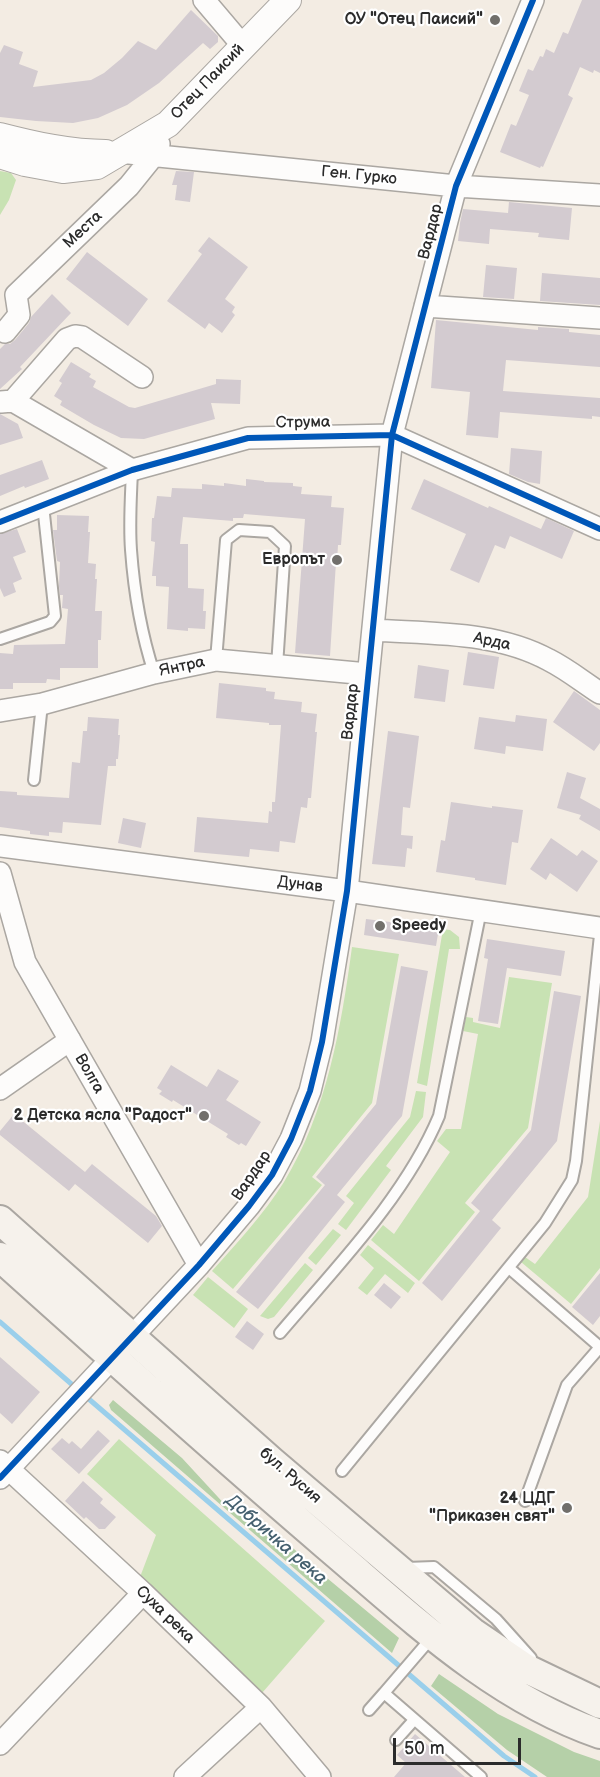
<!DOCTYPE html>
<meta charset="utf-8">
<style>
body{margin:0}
#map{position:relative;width:600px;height:1777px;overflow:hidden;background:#f3ece3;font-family:"Balsamiq Sans",sans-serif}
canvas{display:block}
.scale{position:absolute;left:393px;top:1738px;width:128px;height:27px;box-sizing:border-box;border:3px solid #2b2b2b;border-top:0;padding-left:8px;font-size:18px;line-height:21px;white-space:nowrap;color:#2b2b2b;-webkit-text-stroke:4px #fff;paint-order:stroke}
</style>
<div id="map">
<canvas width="600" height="1777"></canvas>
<div class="scale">50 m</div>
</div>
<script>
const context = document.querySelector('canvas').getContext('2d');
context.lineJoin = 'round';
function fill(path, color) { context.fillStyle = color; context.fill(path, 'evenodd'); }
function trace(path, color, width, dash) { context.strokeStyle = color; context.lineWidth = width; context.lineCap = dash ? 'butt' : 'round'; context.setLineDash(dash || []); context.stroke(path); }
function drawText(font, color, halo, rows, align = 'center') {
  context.font = font + ' "Balsamiq Sans",sans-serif'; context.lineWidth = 4.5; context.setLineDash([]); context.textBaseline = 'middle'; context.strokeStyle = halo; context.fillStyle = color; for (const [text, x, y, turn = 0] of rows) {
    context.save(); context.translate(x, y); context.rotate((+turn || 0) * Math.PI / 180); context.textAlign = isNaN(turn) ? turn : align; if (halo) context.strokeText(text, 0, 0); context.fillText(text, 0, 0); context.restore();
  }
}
const green = new Path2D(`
 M0 171 11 173 16 180 9 200 0 215Z
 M443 929 450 930 459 937 460 949H449L427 1086 417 1083Z
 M352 947 399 954 372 1103 312 1177 322 1185 233 1289 212 1271C237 1243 264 1214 284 1182 327 1111 341 1028 352 947Z
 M509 977 552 983 528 1128 465 1203 475 1212 419 1281 371 1240 383 1225 394 1234 450 1152 437 1141 446 1129H461L478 1034 463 1031 466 1017 473 1018V1022L500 1028Z
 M416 1091 426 1092 423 1117 386 1166 391 1170 346 1230 338 1224 354 1203 346 1196 410 1117Z
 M600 1121V1268L571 1304 521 1262 525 1257 535 1264 588 1197Z
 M333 1229 341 1235 316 1265 308 1258Z
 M368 1245 415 1283 408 1293 385 1274 367 1295 358 1288 374 1268 360 1255Z
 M305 1263 313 1270 274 1317 268 1319 260 1316Z
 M208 1277 248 1309 234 1328 193 1295Z
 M119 1439 325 1621 262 1693 140 1577 156 1535 87 1474Z`);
const forest = new Path2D(`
 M113 1400 182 1458 229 1509 253 1523 279 1535 309 1563 399 1638 392 1653 111 1410 109 1405Z
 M439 1674 498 1714 574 1752 600 1761V1777H547L507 1750 431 1686Z`);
const stream = new Path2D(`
 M0 1322 76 1388
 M83 1394 504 1756 535 1777`);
const building = new Path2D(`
 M582 0H600V73L594 70 593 73 580 67 568 95 573 98 543 167 541 166 540 168 500 152 511 124 516 126 529 95 519 91 528 69 533 71 540 56 543 57 546 49 554 53 563 32 568 34Z
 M191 10 218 36V42L210 49 203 43 159 83 127 105 98 118 73 123 36 121 0 117V53L4 45 23 52 19 64 38 71 33 87 91 80 104 73 122 58 138 41 156 50Z
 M176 171 194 172 190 202 175 200 177 185H172Z
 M509 202 572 208 569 240 538 237 539 233 490 229 489 244 458 241 460 223 463 209 508 213Z
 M209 237 248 267 225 299 235 307 232 312 235 315 222 333 209 323 205 329 167 301 202 254 198 251Z
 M87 252 148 299 128 326 66 279Z
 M486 265 517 268 514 299 483 297Z
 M542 273 600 278V305L540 301Z
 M52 294 71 313 20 367 22 369 0 389V349L5 344H10L15 340 29 323 31 317Z
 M436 320 538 330V327L569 329V332L600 335V367L506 360 503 391 600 398V417L592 416V419L500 412 498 438 466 435 470 392 431 388Z
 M71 362 91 374 89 377 96 381 93 387 129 407 135 408 216 384V379L241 380 240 404 211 403 215 419 144 439 121 438 94 425 60 405 62 401 54 396 62 383 59 381Z
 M0 414 18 424 23 438 0 445Z
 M511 448 542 451 540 484 528 482 509 474Z
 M42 460 49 479 25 488 24 486 0 496V475Z
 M246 479 264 481V482L293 483V486L302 487 301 494 332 496 331 507 344 508 341 545H338L337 562H336L330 656 295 653 305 519 244 514 243 518H233V521L183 517 180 544H188V588L204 589 203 611H206L205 629 188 628V631L167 629 169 587 156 586V576H152L155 542 151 541 152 518H154L157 496 171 497 172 488 202 489V484L224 486V483L246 486Z
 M424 479 488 508 489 506 541 529 546 518 574 531 562 559 510 536 505 549 495 545 479 583 450 570 466 534 411 509Z
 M57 515 89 516 88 532H90L88 563 96 564 95 579H97L95 611H102L101 640H98V668H60V680L47 679 46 683H13V689H0V653L13 654 14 645 65 644 68 609 62 608 63 595H60L59 586 60 562 57 561 53 530H57Z
 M17 529 26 552 13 557 22 579 13 583 16 592 4 597 0 588V534Z
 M468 652 499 657 494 689 463 685Z
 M418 665 449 670 445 702 414 698Z
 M219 683 266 688V691L275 692 274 699 302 702 301 712 317 714 315 732H317L311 798H308L307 808 301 807 295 843 280 841 279 852 250 849 249 857 194 852 197 817 268 823 269 811 272 812V802H275L281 725H269V723L216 718Z
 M574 691 600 710V743L594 751 553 722Z
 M516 715 547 719 543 751 506 746 505 754 474 749 479 717 515 722Z
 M88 717 119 719 118 735H120L118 759H116V766H108L101 825 63 822 62 833 49 832V836L30 834V831L0 827V791L17 792V795L69 798 72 762 80 763 83 731H87Z
 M388 731 419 736 410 808 403 807 401 835 413 836 412 849 407 848 405 867 372 864Z
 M567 772 586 778 580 798 600 809V831L579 819 581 815 557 808Z
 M451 802 492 808V806L523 810 518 843 512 842 506 885 475 880V878L436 872 441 840 445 841Z
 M123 818 146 823 141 848 118 843Z
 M551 838 577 856 582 850 598 861 577 892 550 873 546 880 530 869Z
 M366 919 439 928 436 946 364 935Z
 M487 939 565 951 561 976 507 968 498 1024 478 1021 488 959 484 958Z
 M401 966 428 971 402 1116 337 1195 345 1202 258 1309 236 1292 325 1185 316 1177 376 1104Z
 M554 991 581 996 557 1141 492 1220 501 1228 442 1301 422 1283 480 1211 471 1203 531 1130Z
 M171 1065 207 1087 218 1069 239 1081 226 1100 261 1122 246 1146 241 1143 239 1145 226 1137 228 1134 173 1100 172 1102 159 1094 162 1091 157 1088Z
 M14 1114 85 1172 92 1164 156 1216 162 1226 148 1243 75 1184 69 1191 0 1135V1131Z
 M600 1273V1316L593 1325 572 1307Z
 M384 1283 401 1297 391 1309 374 1295Z
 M247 1321 264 1334 253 1350 235 1337Z
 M0 1357 40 1392 12 1424 0 1413Z
 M98 1430 110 1441 79 1474 51 1449 62 1438 69 1444 72 1441 81 1449Z
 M83 1481 103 1499 100 1503 116 1517 105 1529H99L86 1517 84 1519 65 1501Z
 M415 1734 465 1777H394L406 1763 397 1755Z`);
const service = new Path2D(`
 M132 470C131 497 129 523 131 550 134 591 141 633 154 673
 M0 639 50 622 55 616 43 505
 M216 660 226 540 239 530 270 532 285 546 277 666
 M34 780 42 704
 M509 1268 600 1347
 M280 1333C337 1266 405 1197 439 1116L481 910
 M342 1471 545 1223 572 1180 576 1161 600 935
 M525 1501 567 1385 600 1347
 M406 1568 434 1567 496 1619 531 1658
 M433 1636 384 1693 481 1777
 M369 1710 384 1693
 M396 1740 414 1720`);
const minor = new Path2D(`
 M204 0 243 46
 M119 152 456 186 600 195
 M425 306 600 318
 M5 332 19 315 16 295 129 186 154 155 159 144
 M13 401 67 339 75 336 82 337 142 377
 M1 402 13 401 132 470
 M0 522 132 470 248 438 392 435 600 529
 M373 630C432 634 496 631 549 660 567 669 583 682 600 693
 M0 711 42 704 154 673 216 660 368 674
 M0 846 347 891 600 928
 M0 873 25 962 199 1265
 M0 1089 70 1040
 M0 1461 143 1593 261 1707 320 1777
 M0 1478 199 1265 249 1206 272 1175 291 1139 310 1091 322 1042 347 891 392 435 456 186 533 0
 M0 1744 143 1593
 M185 1777 261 1707`);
const tertiary = new Path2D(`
 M0 136C35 145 70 153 106 153
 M0 155 25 163 63 170 97 166 168 124 288 0`);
const secondary = new Path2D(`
 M0 1220 271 1461 472 1632 525 1668 600 1704
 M0 1257C108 1354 216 1451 326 1545 411 1617 493 1697 600 1734`);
const cycleway = new Path2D(`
 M0 522 132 470 248 438 392 435 600 529
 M0 1478 199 1265 249 1206 272 1175 291 1139 310 1091 322 1042 347 891 392 435 456 186 533 0`);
const markers = [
 [495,20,6,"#716f6b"],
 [337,560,6,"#716f6b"],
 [380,926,6,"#716f6b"],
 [204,1116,6,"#716f6b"],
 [567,1508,6,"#716f6b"]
];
const poiNames = [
 ["ОУ \"Отец Паисий\"",483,20],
 ["Европът",325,560],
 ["Speedy",392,926,"left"],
 ["2 Детска ясла \"Радост\"",192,1116],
 ["24 ЦДГ",555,1499],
 ["\"Приказен свят\"",555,1517]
];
const streetNames = [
 ["Отец Паисий",208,82,-46],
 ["Ген. Гурко",359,176,6],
 ["Места",83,230,-43],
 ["Вардар",431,232,-76],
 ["Струма",303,423,-1],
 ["Арда",492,642,12],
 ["Янтра",182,667,-12],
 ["Вардар",351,712,-84],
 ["Дунав",300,885,7],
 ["Волга",89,1074,60],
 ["Вардар",252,1176,-56],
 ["бул. Русия",290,1476,41],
 ["Суха река",165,1615,44]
];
const waterNames = [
 ["Добричка река",276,1540,41]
];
fill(green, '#c8e2b3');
fill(forest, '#b5d0a8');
trace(stream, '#9acfeb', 5);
fill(building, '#d3cbd0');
trace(service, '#aba7a2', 14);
trace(minor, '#aba7a2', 24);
trace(tertiary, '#aba7a2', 28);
trace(secondary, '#aba7a2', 32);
trace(service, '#fdfcfb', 10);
trace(minor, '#fdfcfb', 21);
trace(tertiary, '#fdfcfb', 26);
trace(secondary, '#f6f2ec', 28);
trace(cycleway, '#0057b8', 6);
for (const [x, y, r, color] of markers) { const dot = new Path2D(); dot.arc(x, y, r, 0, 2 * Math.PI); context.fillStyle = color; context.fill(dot); trace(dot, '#fff', 2); }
drawText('bold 16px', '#2b2b2b', '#fff', poiNames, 'right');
drawText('16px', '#2b2b2b', '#fff', streetNames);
drawText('italic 18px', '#45606f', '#fff', waterNames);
</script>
